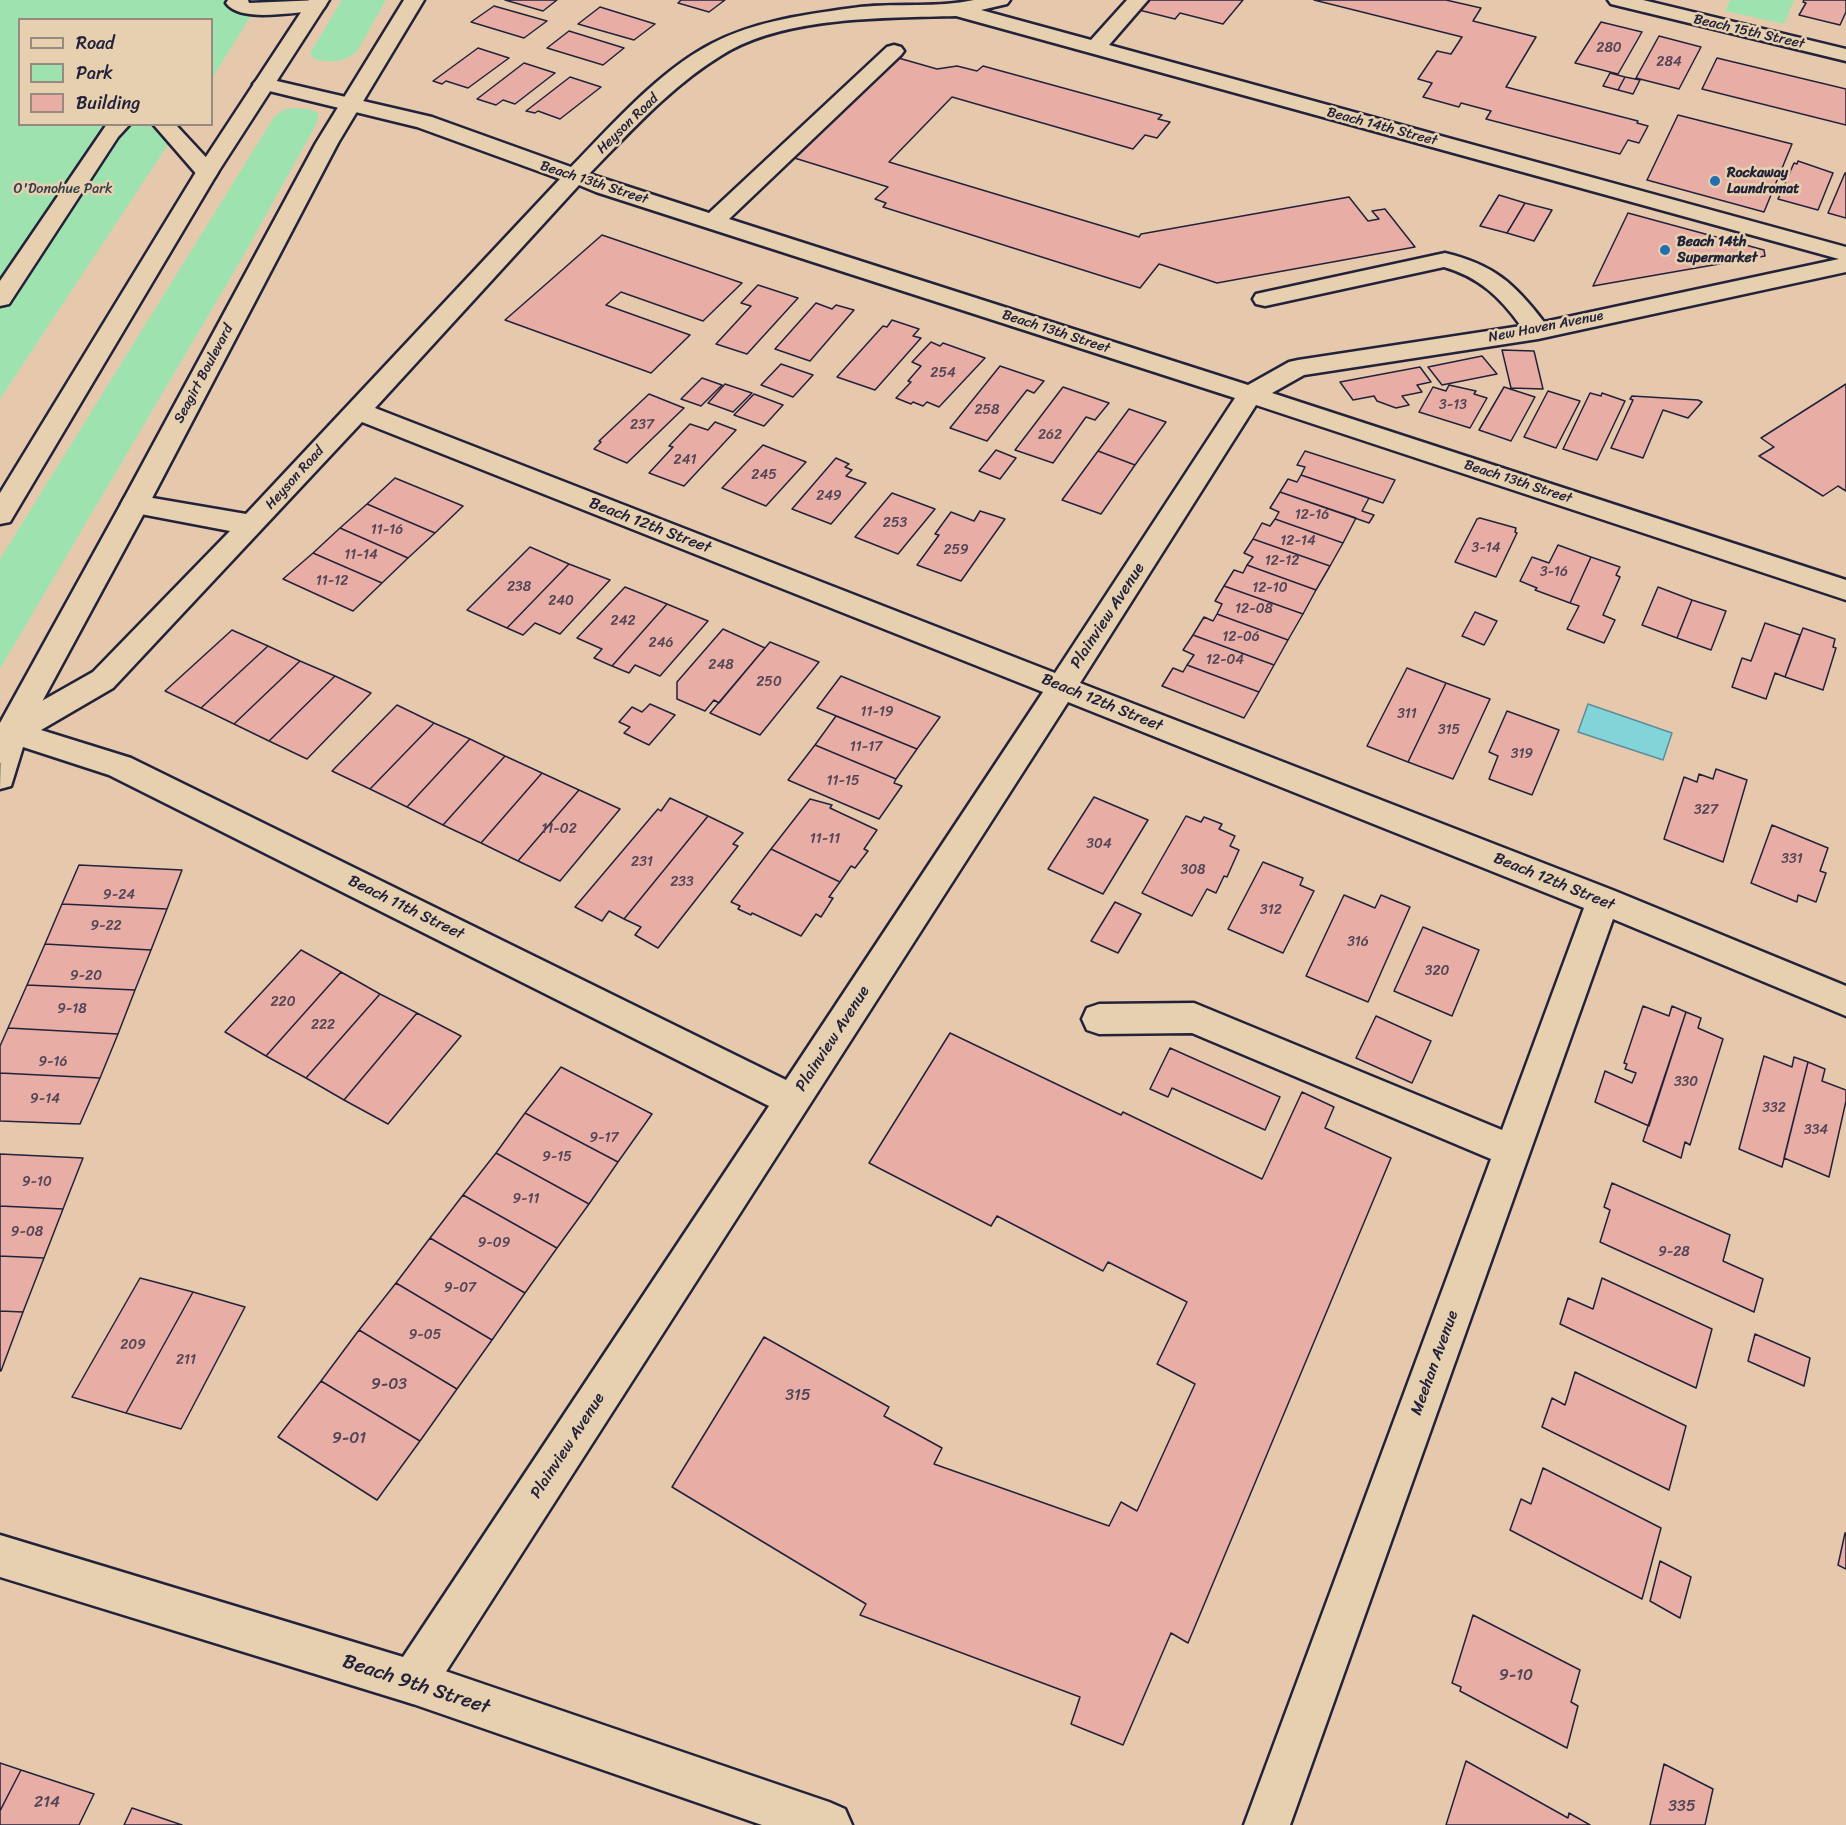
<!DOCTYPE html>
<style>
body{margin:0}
#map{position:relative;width:1846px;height:1825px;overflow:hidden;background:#e6c9ad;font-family:Sriracha,sans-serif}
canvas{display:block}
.legend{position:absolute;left:18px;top:18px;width:195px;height:108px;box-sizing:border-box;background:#e6d0af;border:2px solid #988a81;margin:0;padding:8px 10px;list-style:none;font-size:18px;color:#22223b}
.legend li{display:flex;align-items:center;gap:12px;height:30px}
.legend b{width:30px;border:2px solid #988a81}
</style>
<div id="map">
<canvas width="1846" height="1825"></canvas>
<ul class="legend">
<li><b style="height:8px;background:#e6d0af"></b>Road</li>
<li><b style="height:16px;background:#9ee3af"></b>Park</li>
<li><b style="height:16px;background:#e8aea6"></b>Building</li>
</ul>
</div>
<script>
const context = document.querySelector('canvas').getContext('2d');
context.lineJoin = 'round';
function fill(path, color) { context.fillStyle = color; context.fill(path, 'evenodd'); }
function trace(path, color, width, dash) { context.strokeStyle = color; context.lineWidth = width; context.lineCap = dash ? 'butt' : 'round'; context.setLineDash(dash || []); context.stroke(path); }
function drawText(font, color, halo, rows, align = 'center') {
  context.font = font + ' Sriracha,sans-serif'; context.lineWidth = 5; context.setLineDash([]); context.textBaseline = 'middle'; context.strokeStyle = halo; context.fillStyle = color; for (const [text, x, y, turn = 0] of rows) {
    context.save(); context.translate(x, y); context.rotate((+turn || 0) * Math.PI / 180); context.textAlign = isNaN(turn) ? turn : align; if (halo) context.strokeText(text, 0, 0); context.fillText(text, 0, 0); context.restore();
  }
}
const green = new Path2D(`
 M0 0H261L212 78V20H20V124L181 125 0 399Z
 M342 0H386L358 50C345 63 331 63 314 59L310 53Z
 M1730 0H1794L1784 24 1725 11Z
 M293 108 309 109 318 113V121L241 260 0 669V559L274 117 283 110Z`);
const water = new Path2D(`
 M1588 704 1672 733 1663 760 1578 732Z`);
const building = new Path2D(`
 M505 0H557L543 11Z
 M681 0H725L709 12 678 3Z
 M1148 0H1243L1223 24 1180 13 1175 19 1139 10Z
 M1314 0H1446L1481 8 1473 21 1536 37 1506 87 1638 121 1637 123 1648 126 1639 143 1628 140 1620 154 1486 119 1491 111 1461 103 1459 107 1423 97 1432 83 1418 79 1437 51 1451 54 1462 37Z
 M1804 0H1846V12L1840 25 1799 15 1806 3 1803 2Z
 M494 6 547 21 524 38 471 22Z
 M600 7 655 24 634 40 578 24Z
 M1601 22 1642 32 1618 74 1575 63Z
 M569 31 624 48 603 65 547 48Z
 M1659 36 1701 47 1679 89 1636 78Z
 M478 48 509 58 468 88 446 81 442 84 433 81Z
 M895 57 937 69 957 66 977 71 983 66 1162 115 1158 119 1170 122 1157 138 1145 135 1133 149 952 97 889 162 1139 237 1141 234 1349 197 1368 221 1379 219 1372 211 1385 209 1415 247 1217 283 1159 264 1140 288 883 207 886 203 875 199 888 187 788 156Z
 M1717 58 1846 89V125L1702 89Z
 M524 63 555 73 515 104 503 100 496 105 477 99Z
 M1610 73 1625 77 1618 90 1603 86Z
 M570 77 601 87 560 119 538 111 535 113 526 111Z
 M1625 77 1640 80 1633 94 1618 90Z
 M1678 115 1792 144 1764 212 1647 180Z
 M1798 161 1833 173 1818 210 1778 199 1794 163 1797 164Z
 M1845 173H1846V218L1828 213Z
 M1499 195 1525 203 1507 233 1480 226Z
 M1525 203 1552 210 1534 241 1507 233Z
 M1628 213 1764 250 1765 256 1593 286Z
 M602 235 742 283 703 321 621 292 606 305 690 335 651 373 505 320Z
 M758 285 798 298 747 354 716 344 751 306 741 303Z
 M816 303 832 309 836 305 854 310 810 361 775 349Z
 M892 320 919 329 913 336 921 338 875 390 837 377 883 326 887 327Z
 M931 342 940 346 943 343 985 358 939 407 927 402 923 406 913 402 911 404 896 398 911 382 908 381 921 366 912 362Z
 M1502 350 1534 351 1543 389 1511 388Z
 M1482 356 1497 374 1442 385 1428 367Z
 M781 364 813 375 793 397 761 385Z
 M1000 366 1044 381 1034 393 1027 390 987 441 950 428Z
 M1420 367 1431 382 1417 385 1422 392 1402 396 1409 405 1396 408 1377 401 1374 396 1353 400 1340 382Z
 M702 378 722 385 701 406 681 399Z
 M725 384 752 393 733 412 708 403Z
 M1846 384V491L1838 486 1823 496 1759 456 1774 447 1761 438Z
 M1449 385 1476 391 1474 394 1487 398 1470 428 1419 412 1433 387 1446 391Z
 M1063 387 1109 403 1095 420 1086 417 1053 463 1015 450Z
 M1504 387 1535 397 1511 441 1479 430Z
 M1548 391 1580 401 1556 448 1524 437Z
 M1590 393 1601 396 1602 393 1625 401 1597 460 1563 449Z
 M649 394 684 408 627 463 594 449 601 442 599 441Z
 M754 394 783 405 764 426 734 415Z
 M1632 396 1698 400 1702 402 1688 418 1663 410 1643 458 1611 448 1633 400 1630 399Z
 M1129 409 1166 422 1135 465 1098 451Z
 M715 422 736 430 684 486 649 473 673 447 669 446 690 424 708 430Z
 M763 445 806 462 766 506 722 488Z
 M996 450 1016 458 1000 479 979 471Z
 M1098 451 1135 465 1101 514 1062 500Z
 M1305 451 1395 480 1383 503 1301 475 1305 467 1297 465Z
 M836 458 849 464 845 467 852 470 846 476 866 483 831 524 792 509Z
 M1301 475 1369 498 1362 511 1374 515 1369 523 1280 492 1288 479 1297 482Z
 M395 478 463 506 435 533 367 504Z
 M1280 492 1356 518 1343 543 1275 519 1279 512 1270 508Z
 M892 493 935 509 898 554 855 537Z
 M367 504 435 533 408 558 340 528Z
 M980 511 1005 519 961 581 917 565 939 535 935 534 951 512 974 521Z
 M1480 518 1516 528 1515 532 1517 533 1496 577 1455 562 1477 519Z
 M1275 519 1343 543 1330 566 1253 539 1262 523 1270 526Z
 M340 528 408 558 382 583 313 553Z
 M1253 539 1330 566 1316 590 1247 565 1253 557 1244 553Z
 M1558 545 1591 557 1570 603 1535 590 1537 588 1520 581 1532 557 1549 563Z
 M530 547 569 564 507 628 467 610Z
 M313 553 382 583 353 611 283 579Z
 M1591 557 1620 567 1616 575 1620 577 1603 615 1615 620 1604 643 1567 629 1579 606 1570 603Z
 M569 564 610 580 560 634 535 623 523 635 507 628Z
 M1247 565 1316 590 1303 614 1224 586 1234 570 1243 573Z
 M1224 586 1303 614 1288 640 1217 614 1222 604 1215 601Z
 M625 587 667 604 612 666 594 658 602 649 577 638Z
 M1658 587 1692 600 1677 638 1642 625Z
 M1692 600 1726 611 1711 650 1677 638Z
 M667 604 708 621 660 676 635 665 629 673 612 666Z
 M1475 612 1497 621 1484 645 1462 636Z
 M1217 614 1288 640 1274 665 1193 635 1204 617 1213 621Z
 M1765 623 1800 635 1785 677 1775 673 1766 699 1732 687 1742 658 1751 661Z
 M1803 628 1835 639 1833 647 1836 648 1823 690 1785 677Z
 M723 629 765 648 719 703 714 700 705 711 677 699V682Z
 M232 630 268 646 201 708 165 691Z
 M1193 635 1274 665 1259 692 1187 665 1194 655 1183 650Z
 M770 642 819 662 760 735 710 713Z
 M268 646 300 661 234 724 201 708Z
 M300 661 335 676 269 741 234 724Z
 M1187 665 1259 692 1244 718 1162 686 1173 668 1183 672Z
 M1407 668 1446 683 1408 762 1367 746Z
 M335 676 371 693 307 759 269 741Z
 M841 676 940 717 917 749 817 708Z
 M1446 683 1490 699 1453 779 1408 762Z
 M650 704 675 715 649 745 624 733 630 727 619 722 632 707 642 712Z
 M397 705 434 723 370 789 332 771Z
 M1507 711 1559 730 1532 795 1489 779 1498 756 1489 752Z
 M836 716 917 749 896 779 815 745Z
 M434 723 470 739 407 807 370 789Z
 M470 739 505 756 443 825 407 807Z
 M815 745 896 779 894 783 902 786 879 819 788 780Z
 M505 756 542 773 481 843 443 825Z
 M1716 769 1747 780 1723 862 1664 839 1684 777 1697 782 1699 774 1713 779Z
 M542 773 579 790 518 861 481 843Z
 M579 790 620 809 560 881 518 861Z
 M1094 797 1148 820 1103 894 1048 869Z
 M670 798 708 816 624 919 609 911 602 921 575 907 658 809 661 811Z
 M810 799 832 805 830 808 877 830 864 849 868 851 855 868 851 866 840 882 771 849Z
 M708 816 743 833 733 844 738 846 658 948 635 935 641 927 624 919Z
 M1186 816 1201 822 1204 817 1222 824 1219 829 1235 836 1230 846 1239 850 1227 877 1224 876 1216 893 1207 889 1192 916 1142 893Z
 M1772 825 1828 848 1820 871 1826 873 1816 902 1798 895 1797 902 1751 883Z
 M771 849 840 882 829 897 833 898 821 917 816 914 801 936 752 913 751 915 738 909 740 906 731 902Z
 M1263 862 1303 878 1300 885 1314 891 1283 953 1228 929Z
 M79 865 182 870 167 909 62 904Z
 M1344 895 1375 908 1381 895 1410 907 1368 1002 1306 976Z
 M1115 902 1141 914 1118 953 1091 941Z
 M62 904 167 909 151 950 45 944Z
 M1423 927 1479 950 1452 1016 1394 991Z
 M45 944 151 950 135 990 27 985Z
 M301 950 341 972 266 1056 225 1032Z
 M341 972 380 994 306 1078 266 1056Z
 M27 985 135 990 118 1034 8 1028Z
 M380 994 417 1013 344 1100 306 1078Z
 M1643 1006 1669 1016 1672 1006 1686 1012 1649 1126 1595 1102 1605 1071 1632 1083 1636 1073 1625 1069 1627 1064 1624 1063Z
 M1686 1012 1701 1018 1698 1028 1723 1039 1690 1145 1685 1142 1681 1158 1643 1141Z
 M417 1013 461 1036 388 1124 344 1100Z
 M1376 1016 1431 1041 1412 1083 1356 1058Z
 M8 1028 118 1034 100 1078 0 1073V1046Z
 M950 1033 1121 1115 1123 1112 1262 1179 1302 1092 1334 1107 1325 1128 1391 1158 1188 1643 1171 1633 1123 1745 1071 1724 1080 1697 860 1615 866 1604 672 1487 764 1337 889 1407 884 1416 942 1448 934 1464 1109 1526 1121 1502 1137 1511 1195 1384 1157 1364 1187 1302 1108 1262 1103 1271 997 1216 991 1226 869 1163Z
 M1170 1048 1280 1097 1265 1130 1172 1088 1168 1097 1150 1089Z
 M1764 1056 1792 1067 1794 1057 1808 1062 1782 1167 1739 1149Z
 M1808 1062 1825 1069 1822 1081 1846 1090V1101L1829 1177 1784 1158Z
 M561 1067 652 1114 618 1162 525 1113Z
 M0 1073 100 1078 80 1124 0 1121Z
 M525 1113 618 1162 589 1204 496 1153Z
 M496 1153 589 1204 557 1248 463 1195Z
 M0 1154 83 1158 63 1209 0 1206Z
 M1612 1183 1730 1235 1723 1261 1763 1279 1754 1312 1600 1242 1610 1210 1604 1207Z
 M463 1195 557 1248 525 1293 430 1238Z
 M0 1206 63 1209 44 1258 0 1256Z
 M430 1238 525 1293 492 1340 396 1283Z
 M0 1256 44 1258 23 1312 0 1311Z
 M140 1278 193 1292 126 1413 72 1397Z
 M1602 1278 1712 1329 1696 1388 1560 1324 1568 1298 1593 1309Z
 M396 1283 492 1340 457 1389 359 1330Z
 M193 1292 245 1307 181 1429 126 1413Z
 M0 1311 23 1312 1 1371H0Z
 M359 1330 457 1389 420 1441 321 1381Z
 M1755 1334 1810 1358 1804 1386 1748 1361Z
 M1575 1372 1686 1426 1669 1490 1542 1427 1552 1398 1565 1405Z
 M321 1381 420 1441 377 1500 278 1437Z
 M1543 1468 1661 1528 1642 1599 1510 1530 1521 1499 1531 1504Z
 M1845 1533H1846V1569L1838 1565Z
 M1660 1561 1691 1577 1680 1618 1650 1601Z
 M1473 1615 1580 1670 1571 1702 1578 1706 1567 1748 1460 1691 1461 1687 1452 1683Z
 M1466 1761 1568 1818 1569 1813 1590 1825H1446Z
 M0 1763 21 1770 0 1811Z
 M1664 1764 1713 1789 1705 1825H1650Z
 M21 1770 94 1794 79 1825H0V1811Z
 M132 1808 182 1825H124Z`);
const minor = new Path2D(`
 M228 0H248L249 3 320 0 326 5 323 9 316 11C293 12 240 23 226 3Z
 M974 0H1010L1007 4 981 10 1091 40 1127 0H1148L1109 45 1846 247V272L1538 339 1304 375 1272 393 1846 580V600L1256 405 1080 683 1615 891 1846 986V1016L1613 919 1290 1825H1244L1491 1159 1192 1033 1099 1034 1087 1030 1082 1019 1087 1008 1099 1004 1194 1003 1502 1130 1584 908 1068 702 429 1698 413 1704 397 1698 391 1682 397 1666 769 1106 109 775 23 747 11 786 0 789 1 724 93 672 230 531 125 511 121 504 125 497 135 495 246 514 560 179 417 127 257 88 253 84 257 80 264 78 432 117 571 167C611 126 659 71 711 44 756 20 810 14 860 7 898 3 936 8 974 0ZM956 16 1839 259 1544 322C1514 283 1494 265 1445 253L1265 292 1256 294 1253 299 1256 304 1265 306 1444 267C1479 277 1500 297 1521 326L1298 360 1289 362 1248 385 729 219 901 55 904 51 901 47 894 45 887 47 709 213 589 174C631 131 671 86 722 55 784 16 885 18 956 16ZM579 185 596 192 1235 398 1055 673 375 408ZM362 422 1043 692 786 1080 131 758 41 730 113 688Z
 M1608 0H1643L1846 49V61L1611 4Z
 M107 124H130L118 137 9 304 0 306V281Z
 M153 124H175L215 167 218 172 215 177 207 179 199 177Z`);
const major = new Path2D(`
 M309 0H329L218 172 10 522 0 524V493L196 172Z
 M404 0H424L338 143 149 504 11 759 0 763V723L121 504 316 143Z
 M0 1535 413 1660 829 1802 845 1809 852 1825H762L413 1704 0 1577Z`);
const markers = [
 [1715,181,6,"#1f6fb2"],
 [1665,250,6,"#1f6fb2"]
];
const farStreetnames = [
 ["Beach 15th Street",1749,32,13],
 ["Heyson Road",628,124,-44],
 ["Beach 14th Street",1382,127,15],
 ["Beach 13th Street",594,183,18],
 ["New Haven Avenue",1546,327,-11],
 ["Beach 13th Street",1056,332,18],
 ["Seagirt Boulevard",204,374,-62],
 ["Heyson Road",295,478,-48],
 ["Beach 13th Street",1518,482,18]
];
const numberNames = [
 ["280",1609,48],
 ["284",1669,62],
 ["254",943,373],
 ["3-13",1453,405],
 ["258",987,410],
 ["237",642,425],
 ["262",1050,435],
 ["241",685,460],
 ["245",764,475],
 ["249",829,496],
 ["12-16",1312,515],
 ["253",895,523],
 ["11-16",387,530],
 ["12-14",1298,541],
 ["3-14",1486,548],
 ["259",956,550],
 ["11-14",361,555],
 ["12-12",1282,561],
 ["3-16",1554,572],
 ["11-12",332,581],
 ["238",519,587],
 ["12-10",1270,588],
 ["240",561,601],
 ["12-08",1254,609],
 ["242",623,621],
 ["12-06",1241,637],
 ["246",661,643],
 ["12-04",1225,660],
 ["248",721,665],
 ["250",769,682],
 ["11-19",877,712],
 ["311",1407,714],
 ["315",1449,730],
 ["11-17",866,747],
 ["319",1522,754],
 ["11-15",843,781],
 ["327",1706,810],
 ["11-02",559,829],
 ["11-11",825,839],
 ["304",1099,844],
 ["331",1792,859],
 ["231",642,862],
 ["308",1193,870],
 ["233",682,882],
 ["9-24",119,895],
 ["312",1271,910],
 ["9-22",106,926],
 ["316",1358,942],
 ["320",1437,971],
 ["9-20",86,976],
 ["220",283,1002],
 ["9-18",72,1009],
 ["222",323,1025],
 ["9-16",53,1062],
 ["330",1686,1082],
 ["9-14",45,1099],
 ["332",1774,1108],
 ["334",1816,1130],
 ["9-17",604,1138],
 ["9-15",557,1157],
 ["9-10",37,1182],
 ["9-11",526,1199],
 ["9-08",27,1232],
 ["9-09",494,1243],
 ["9-28",1674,1252],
 ["9-07",460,1288],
 ["9-05",425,1335],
 ["209",133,1345],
 ["211",186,1360]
];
const farPoinames = [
 ["Rockaway",1727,173],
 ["Laundromat",1727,189],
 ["Beach 14th",1677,242],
 ["Supermarket",1677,258]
];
const farParknames = [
 ["O'Donohue Park",63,189]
];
const streetNames = [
 ["Beach 12th Street",650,526,21],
 ["Plainview Avenue",1108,616,-57],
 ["Beach 12th Street",1102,703,22],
 ["Beach 12th Street",1554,882,22],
 ["Beach 11th Street",406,908,26],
 ["Plainview Avenue",833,1039,-57],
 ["Meehan Avenue",1435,1363,-70],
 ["Plainview Avenue",568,1446,-57]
];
const nearNumbernames = [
 ["9-03",389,1385],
 ["315",798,1396],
 ["9-01",349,1439],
 ["9-10",1516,1676],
 ["214",47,1803],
 ["335",1682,1807]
];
const nearStreetnames = [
 ["Beach 9th Street",416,1685,18]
];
fill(green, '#9ee3af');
fill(water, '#83d4d9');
trace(water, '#5c8d9a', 1.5);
fill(building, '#e8aea6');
trace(building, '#22223b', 1.5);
trace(minor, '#22223b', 5);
trace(major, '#22223b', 5);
fill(minor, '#e6d0af');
fill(major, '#e6d0af');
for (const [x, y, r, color] of markers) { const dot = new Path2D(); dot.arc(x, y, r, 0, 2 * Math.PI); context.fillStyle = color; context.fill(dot); trace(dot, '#e6d0af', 2); }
drawText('14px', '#22223b', '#e6d0af', farStreetnames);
drawText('14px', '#544556', null, numberNames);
drawText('bold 14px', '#22223b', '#e6d0af', farPoinames, 'left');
drawText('14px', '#353f4c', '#e6d0af', farParknames);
drawText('16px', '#22223b', '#e6d0af', streetNames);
drawText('16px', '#544556', null, nearNumbernames);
drawText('20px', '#22223b', '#e6d0af', nearStreetnames);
</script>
